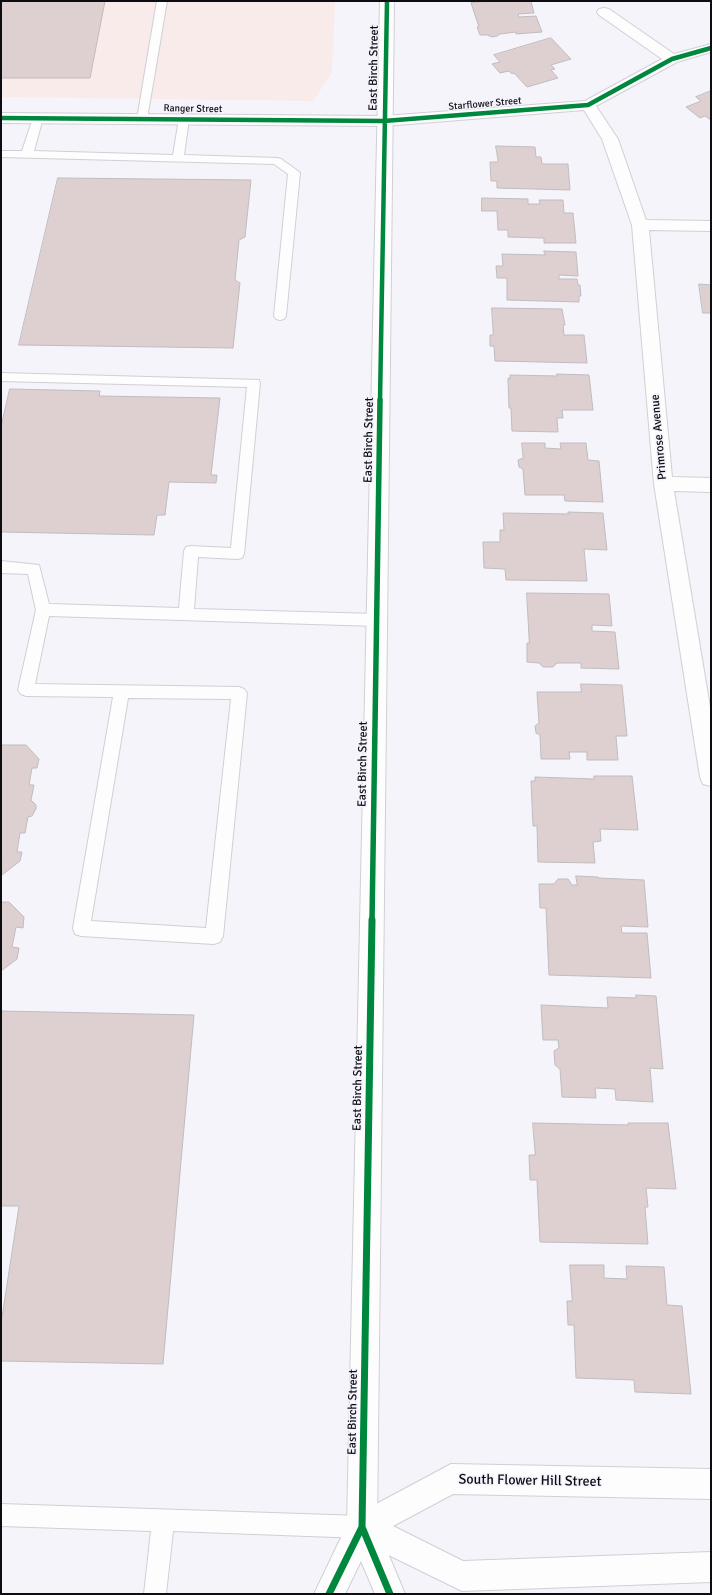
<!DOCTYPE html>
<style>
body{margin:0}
#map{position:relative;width:712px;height:1595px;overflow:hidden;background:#f5f4fa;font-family:Signika,sans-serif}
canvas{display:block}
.frame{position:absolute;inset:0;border:2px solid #0d0c10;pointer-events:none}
</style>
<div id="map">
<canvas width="712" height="1595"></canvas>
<div class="frame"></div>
</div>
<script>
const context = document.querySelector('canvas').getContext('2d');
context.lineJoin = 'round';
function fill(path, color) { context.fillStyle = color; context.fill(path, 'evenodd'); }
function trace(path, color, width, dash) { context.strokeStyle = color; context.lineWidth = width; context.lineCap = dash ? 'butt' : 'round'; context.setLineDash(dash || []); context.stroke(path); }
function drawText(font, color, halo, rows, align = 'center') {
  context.font = font + ' Signika,sans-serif'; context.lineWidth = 3; context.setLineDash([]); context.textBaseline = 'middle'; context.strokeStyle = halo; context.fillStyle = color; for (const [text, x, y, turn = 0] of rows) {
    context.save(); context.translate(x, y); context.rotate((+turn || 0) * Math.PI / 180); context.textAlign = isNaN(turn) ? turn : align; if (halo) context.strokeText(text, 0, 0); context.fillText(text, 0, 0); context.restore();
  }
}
const commercial = new Path2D(`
 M1 1H335L332 73 313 101 1 97Z`);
const building = new Path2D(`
 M1 1H105L90 78H1Z
 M493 1H531L534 13 518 14 519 17 536 16 542 32 516 34V32L500 34 497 36 492 37 487 35H480L477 27H479L471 3Z
 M551 38 571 59 551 65 555 69 551 70 558 78 527 87 514 73 512 74 509 71 500 73 492 64 500 62 494 55Z
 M711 91V120L705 116 700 118 686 107 701 101 696 97Z
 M496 146 535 147 536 157H541L542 164H568L570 190 497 188V181H491L490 162H498Z
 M58 178 251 180 245 237 239 240 235 280 240 283 233 348 19 345Z
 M482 198 528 199V204H540L539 200H563L564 213H573L576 243H544V238L508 237V230H498L497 211H482Z
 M544 251 576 252 578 276 559 275V279H577L578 285H580L581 296H579V302L507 300V278H497L496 266H503L502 254 545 255Z
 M699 284 711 285V313H703Z
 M492 308 562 309 565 325H563L564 335H584L587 363 495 361 494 346H490V335H493Z
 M557 374 589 375 593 410H562L563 418H557L558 432 512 431 511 408H509L508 378 510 379V375L557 376Z
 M10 389 100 391 99 396 220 398 211 475H217L216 483 169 482 165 515H157L154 535 1 532V427Z
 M522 443H545V448L561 449 560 443H586L588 460 599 461 603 502 565 501 564 495H525L523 469 519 467 518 460 523 458Z
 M568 512 603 513 607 550 584 549 587 581 506 580 505 569 484 568 483 542H500V530H504L503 513 569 514Z
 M527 593 609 594 612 626 592 625V631L615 632 619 669 581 668V663H557L553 667H543L539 663 527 662V643H529Z
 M581 684 622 685 627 736H616L618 760H587V752H569L570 759H541L540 735 536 733 535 726 539 723 537 692H581Z
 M1 745H26L39 759 37 768H32L29 785H34L31 800 36 805V809L32 816 28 817 25 833H20L17 852H22L20 861 2 875Z
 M594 776H632L638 830 600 829 601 841 593 842 595 863 538 862 537 826H533L531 781H535V777L594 779Z
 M576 876 598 877V878L644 880 648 927 621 926 622 933H647L651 978 549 975 546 908H540L539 884H554L558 879H568L572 885H577Z
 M1 902H9L24 917 23 928 16 927 12 947 19 948 17 959 1 971Z
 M636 995 656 996 663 1069 650 1068 653 1102 616 1100 615 1089 595 1088 596 1098 562 1097 560 1069 555 1065 554 1051 559 1048 558 1040H543L541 1005 608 1008 607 997 636 998Z
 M1 1011 194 1015 163 1364 1 1361V1324L19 1206H1Z
 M533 1123 628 1125V1123H668L676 1189 646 1188 648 1207H645L648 1244 540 1242 537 1180H530L529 1155H535Z
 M570 1265H604V1278L627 1279 626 1266 664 1267 667 1305 682 1306 691 1394 635 1392 634 1380 576 1378 574 1325H568L567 1301H572Z`);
const service = new Path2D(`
 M157 1H167L147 119 142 122 137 119Z
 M38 115 43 118 34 151 173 155 179 119 184 116 189 119 184 155 277 158 281 159 298 171 300 173 286 316 284 319 280 320 276 319 274 316 288 174 274 164 1 157V151H22L33 118Z
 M1 373 259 380 260 383 244 554 242 558 237 559 198 557 194 609 377 614 382 616 384 620 382 624 377 626 49 616 35 684 239 687 244 689 247 693 223 936 220 942 214 944 81 936 75 934 73 928 113 697 26 696 21 694 18 690 36 610 28 574 1 573V561L39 565 49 604 179 608 184 551 186 547 191 546 231 548 247 387 1 381ZM128 698 231 699 206 928 91 921Z
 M1 1504 362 1516 370 1519 373 1527 370 1535 362 1538 173 1531 166 1594H144L151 1531 1 1526Z`);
const minor = new Path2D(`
 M604 8 609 9 674 54 711 44V52L677 62 596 106 618 139 646 220 711 221V231L649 230 672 477 711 478V492L674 491 711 713V786L703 784 700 777 654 484 632 225 602 139 584 110 384 126 1 123V113L384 116 585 101 662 59 599 15 597 12 599 9Z
 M451 1464 711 1469V1499L453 1494 393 1526 463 1561 711 1552V1582L462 1591 352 1537 347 1527 352 1517Z`);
const tertiary = new Path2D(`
 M380 1H394L377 1527 405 1594H375L361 1561 345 1594H314L347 1525Z`);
const cyclewayFar2 = new Path2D(`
 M1 118 384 121 588 105 672 59 711 48
 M380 401 387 1`);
const cyclewayFar1 = new Path2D(`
 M372 921 380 400`);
const cycleway = new Path2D(`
 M372 920 362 1527 390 1594
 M329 1594 362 1527`);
const farStreetnames = [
 ["Starflower Street",485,104,-5],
 ["Ranger Street",193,109,1]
];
const streetNames = [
 ["East Birch Street",374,68,-89],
 ["Primrose Avenue",659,437,-95],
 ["East Birch Street",369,440,-89],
 ["East Birch Street",363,764,-89],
 ["East Birch Street",358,1088,-89],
 ["East Birch Street",353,1412,-89]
];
const nearStreetnames = [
 ["South Flower Hill Street",530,1481,1]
];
fill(commercial, '#f9ebea');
fill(building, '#ded0d0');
trace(building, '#bfbcbf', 1);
trace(service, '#d0cfd4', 2);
trace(minor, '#d0cfd4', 2);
trace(tertiary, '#d0cfd4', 2);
fill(service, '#fefdfe');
fill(minor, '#fefdfe');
fill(tertiary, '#fefdfe');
trace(cyclewayFar2, '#00873e', 4.5);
trace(cyclewayFar1, '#00873e', 5.5);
trace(cycleway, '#00873e', 7);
drawText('10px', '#0d0c10', '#f4f2fc', farStreetnames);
drawText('12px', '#0d0c10', '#f4f2fc', streetNames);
drawText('14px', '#0d0c10', '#f4f2fc', nearStreetnames);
</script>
